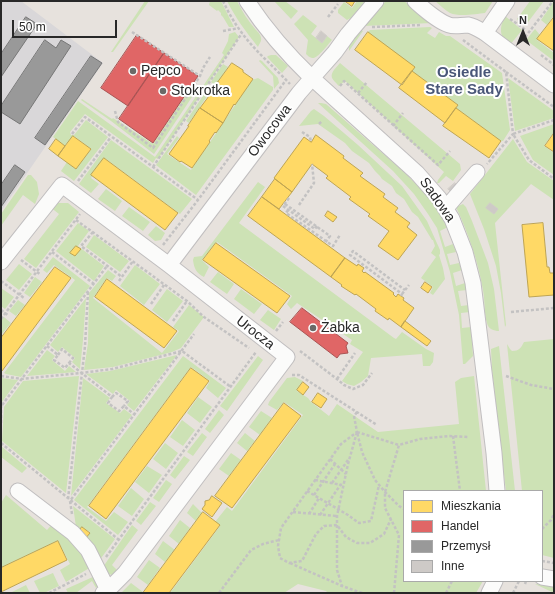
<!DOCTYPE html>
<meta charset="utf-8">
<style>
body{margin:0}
#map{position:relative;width:555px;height:594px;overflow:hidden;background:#e7e2dd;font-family:Helvetica,sans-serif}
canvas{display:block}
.frame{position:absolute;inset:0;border:2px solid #282828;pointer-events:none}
.legend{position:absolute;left:403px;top:490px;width:140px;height:92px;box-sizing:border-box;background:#fff;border:1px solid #a9a9a9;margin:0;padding:5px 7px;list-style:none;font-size:12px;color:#282828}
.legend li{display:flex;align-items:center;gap:8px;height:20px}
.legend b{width:20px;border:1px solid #a9a9a9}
.north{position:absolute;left:503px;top:12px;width:40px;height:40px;-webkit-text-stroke:3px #fff;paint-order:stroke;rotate:0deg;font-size:11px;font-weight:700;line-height:16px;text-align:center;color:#282828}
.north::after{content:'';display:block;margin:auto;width:14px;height:18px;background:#282828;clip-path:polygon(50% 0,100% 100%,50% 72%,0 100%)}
.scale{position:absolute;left:12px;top:20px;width:105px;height:18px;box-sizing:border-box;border:2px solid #282828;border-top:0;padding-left:5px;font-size:12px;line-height:14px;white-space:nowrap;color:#282828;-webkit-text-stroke:3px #fff;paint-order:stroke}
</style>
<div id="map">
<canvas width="555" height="594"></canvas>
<div class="frame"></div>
<ul class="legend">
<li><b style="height:11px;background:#ffd966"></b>Mieszkania</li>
<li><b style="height:11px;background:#e06666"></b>Handel</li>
<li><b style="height:11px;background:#999"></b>Przemysł</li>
<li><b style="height:11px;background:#cecac7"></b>Inne</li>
</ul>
<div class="north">N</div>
<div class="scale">50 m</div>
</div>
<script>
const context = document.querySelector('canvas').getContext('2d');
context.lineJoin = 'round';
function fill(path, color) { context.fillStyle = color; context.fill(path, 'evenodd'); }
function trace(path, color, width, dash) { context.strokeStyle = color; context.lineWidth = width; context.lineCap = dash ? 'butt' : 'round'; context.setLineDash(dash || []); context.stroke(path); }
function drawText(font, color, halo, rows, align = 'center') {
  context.font = font + ' Helvetica,sans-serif'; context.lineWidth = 4; context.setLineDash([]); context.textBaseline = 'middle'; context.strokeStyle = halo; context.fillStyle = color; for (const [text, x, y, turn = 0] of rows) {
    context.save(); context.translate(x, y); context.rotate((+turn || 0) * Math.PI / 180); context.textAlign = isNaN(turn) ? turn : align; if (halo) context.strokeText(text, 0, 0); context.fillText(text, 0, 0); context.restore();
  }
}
const industrial = new Path2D(`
 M1 1H21L103 63 1 211Z`);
const green = new Path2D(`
 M145 1H149L113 52H111Z
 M210 1H221L234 27H229L223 17 221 15V13L218 10 217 11 209 5Z
 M227 1H237C242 11 248 21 256 30 258 32 261 35 261 38 262 41 259 44 258 47 246 32 235 17 227 1Z
 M274 1H285L298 11 291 19Z
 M357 1H365L351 18 347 20 338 13V10L344 2 352 8Z
 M387 1H404L432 23 363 26 385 2Z
 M435 1H493L485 13C476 14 459 17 450 13 445 10 440 5 435 1Z
 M530 1H544L525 26 517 19Z
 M554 1V15L547 25 541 20Z
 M303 15 317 26 311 34 322 43 327 36 332 40C328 44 318 59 312 58 309 57 308 56 306 54L308 40 294 24Z
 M505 16 522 30 510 45C499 37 499 28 505 16Z
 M430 27 432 28 427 33 435 38 439 32 446 36H450L502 73 510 130 503 141H501L456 108 458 105 412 71 368 32 370 30Z
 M535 29 540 35 537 40 554 53V61L526 40Z
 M360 30 363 31 349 51V45Z
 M235 32 239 37 158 159 156 158 153 163 85 114 70 132 71 135H74L86 120 108 137 74 181 61 171 67 162 76 169 91 149 74 136 65 146 53 137 78 101 155 157 224 55 222 53 228 41 229 34Z
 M271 55H276L288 66 282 73 267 57 268 56Z
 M260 60 262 61 278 78 279 83 274 89 273 76 259 61Z
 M340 63 460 164 461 170 453 181 446 176 439 183H437L438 180 444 172 345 81 339 86C337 84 333 80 332 78 330 72 337 67 340 63Z
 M223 64 228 67 216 86 211 82Z
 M258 78 273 87V90L196 195 156 165 177 136 179 138 167 154 191 170 252 80Z
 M508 78 554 111V118L515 131Z
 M207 90 210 92 189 123 186 121Z
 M187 93 192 97 154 154 111 121 81 100 82 99 112 119 113 118 153 144Z
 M318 103H321L326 104 403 171 426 194 433 204 448 227 440 231 445 247 453 244 456 252 447 254 450 265 459 263 462 270 453 273 456 286 465 283 467 290 458 291 461 306 469 305 470 312 461 313 462 328 471 327 473 356 465 364H463L459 315 450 272 437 228 428 214 414 194 393 171Z
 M314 109 324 116 358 145 402 186 427 221 440 250V254L439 255 443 268 445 279 433 295 430 293 433 287 421 278 436 257 431 253 435 246 433 240H432L418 217 412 212 404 199 396 193 392 186 382 179 380 176 375 171 369 163 352 151 345 143 318 124 299 126 311 111Z
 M554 124V132L544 146 554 153V175L533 160 520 136Z
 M513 139 527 162 554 181V200L531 184 495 223 506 325 505 327 501 293 496 266 484 229 470 194Z
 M111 140 192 199 180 214 106 159 91 178 99 184 91 193 79 184Z
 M28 175H31L37 182 39 194 35 204 23 195 1 226V214Z
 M258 182 265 187 239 223 394 338 396 339 402 332 426 349 434 353 433 362 430 366H423L422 354 371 358 368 376 361 382 354 386 347 384 342 381 363 352 350 344 352 340 297 303 291 309 287 304 292 296 217 242 202 260 209 267 204 277C196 273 194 268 193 260L194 257 202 256Z
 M106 189 122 201 115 211 98 199Z
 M58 203H68L79 212 36 268 24 259 59 214 50 207Z
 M463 204 466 207 472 221 488 263 494 289 499 331C494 331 488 329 487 323 484 314 485 300 483 290 478 261 468 233 456 207Z
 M129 207 150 222 143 231 122 216Z
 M78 223 89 231 78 246 104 266 94 281 56 251Z
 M156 226 165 233 161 240 155 241 148 235Z
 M94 235 129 261 120 272 86 247Z
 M53 257 90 286 21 377 6 374 4 373 75 280 54 265 47 273 43 270Z
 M19 264 32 274 19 290 6 280Z
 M135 265 160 284 144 305 120 286Z
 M108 270 116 276 112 281 107 278 93 298 162 353 179 331 173 327 189 305 204 317 181 348 172 352 113 367 84 370 88 343 89 293Z
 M218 272 234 284 227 294 210 282Z
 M35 277 42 282 30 297 24 293Z
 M1 288 14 297 5 309 1 306Z
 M167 289 183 301 167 322 152 310Z
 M241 289 262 304 254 314 234 299Z
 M86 298 83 340 80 369 72 362 75 358 62 347 58 352 50 345Z
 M18 300 25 305 16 316 9 311Z
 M268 310 281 319 274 330 260 320Z
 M4 317 11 323 1 335V320Z
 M554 339V558L542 555V491H522L507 344 510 349 512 351C519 351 521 348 524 342Z
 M499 346 515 491H506L492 370 491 349Z
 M47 350 55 356 52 360 65 371 69 366 76 372 27 376Z
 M177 355 134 411 127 405 130 401 116 390 113 394 86 374 110 371Z
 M183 356 226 388 218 398 206 388 210 381 191 367 87 507 106 521 114 512 128 522 118 535 74 500Z
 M258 356 263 360 227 411 220 406Z
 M79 376 66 493 2 441 4 407 23 381Z
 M474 376 486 491H404V581H483L476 593H328L326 591 298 584 284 593H170L220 526 215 522 227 507 232 511 303 415 284 402 277 410 268 405 269 402 287 378 295 377 303 381 297 391 308 398 311 402 329 416 337 404 378 432 459 424 455 382 461 378Z
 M1 378 18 380 2 402H1Z
 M83 378 110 398 106 403 120 413 124 409 132 415 71 496Z
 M198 397 212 407 200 423 187 413Z
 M219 410 224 415 210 433 205 429Z
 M261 411 272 418 260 435 249 427Z
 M182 420 195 430 183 446 170 437Z
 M202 433 207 437 193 456 187 452Z
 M245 433 255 441 247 451 237 443Z
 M165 443 178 453 166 469 153 459Z
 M1 446 27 468 22 473 1 457Z
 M231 453 241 460 229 476 219 469Z
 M184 456 190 460 175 479 170 475Z
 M147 466 162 475 149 493 135 482Z
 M166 480 172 484 159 502 153 498Z
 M131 488 144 499 132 516 118 506Z
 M6 495 47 530 54 522 80 549 91 567 66 582 60 570 70 564 58 541 1 568V503Z
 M150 502 156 506 141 525 136 521Z
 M193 504 202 513 196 521 187 513Z
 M73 506 115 539 99 561 85 541 90 532 82 528 77 534Z
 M180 520 190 528 179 544 169 536Z
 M132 525 138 530 112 565 118 571 113 575C108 575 106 571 103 567Z
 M163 541 175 550 165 562 155 554Z
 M149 560 160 568 148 585 137 577Z
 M53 573 59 586 44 593H40L34 581Z
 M95 576 99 584 96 588 92 581 76 593H68L66 589Z
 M131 583 143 592 142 593H121Z
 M535 584 554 586V593Z
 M26 585 30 593H10Z`);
const homes = new Path2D(`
 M345 1H355L352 6Z
 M554 17V51L537 39Z
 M368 32 415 67 402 85 355 50Z
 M232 63 243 70V72L253 79 235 105 234 104 223 123 200 108 215 88 219 82H218Z
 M412 71 458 105 445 123 399 88Z
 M200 108 223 123 216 133 215 132 209 141 210 142 192 168 181 161 180 162 169 154 189 126H188Z
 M456 108 501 141 489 158 443 126Z
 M554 133V152L545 146Z
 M316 135 344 156 343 158 363 173 360 176 385 194 383 197 398 208 395 212 410 223 407 227 417 235 398 260 378 246 389 231 368 216 370 214 349 199 351 197 326 178 328 176 312 164 292 192 275 179 274 178 304 137 311 142Z
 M73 136 91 149 76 169 58 156Z
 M56 139 65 146 58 156 49 149Z
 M104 158 178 213 165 230 91 175Z
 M275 179 292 192 279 209 262 197Z
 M262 197 345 258 331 277 248 216Z
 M328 211 337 217 333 222 325 216Z
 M543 223 547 267H549L550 273H554V295L529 297 522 225Z
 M216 243 290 296 277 313 203 260Z
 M76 246 81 249 75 256 70 253Z
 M345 258 357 266 358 264 364 268 362 271 364 273 365 272 394 293 393 294 396 297 398 294 404 298 403 300 414 308 401 327 389 318 388 320 375 311 376 309 356 294 355 295 341 286 342 285 331 277Z
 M55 267 71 278 2 371 1 370V338Z
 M107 279 177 331 164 348 95 297Z
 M425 282 432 287 428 293 421 288Z
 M405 321 431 341 427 346 401 327Z
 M191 368 209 381 106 519 89 506Z
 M303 382 309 387 303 395 297 390Z
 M318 393 327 399 321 408 312 402Z
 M284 403 301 416 232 508 215 496Z
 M212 496 222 503 212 517 202 509 205 505V501L209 500Z
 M203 512 220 525 169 593H143Z
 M82 527 90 533 85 539 77 534Z
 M58 541 67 560 1 592V568Z`);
const shops = new Path2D(`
 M137 35 164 53 128 106 101 88Z
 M164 53 198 76 153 143 119 119Z
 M302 308 348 343 346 346 348 353 340 354 337 358 290 322Z`);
const industry = new Path2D(`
 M26 17 37 24 1 77V54Z
 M45 40 56 48 61 40 71 46 20 124 1 112V106Z
 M91 56 102 63 45 145 35 138Z
 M15 165 25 172 1 207V185Z`);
const building = new Path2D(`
 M321 31 327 36 322 43 316 38Z
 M455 183 460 189 454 195 448 189Z
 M490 203 498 209 494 214 486 208Z`);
const path = new Path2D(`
 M223 1C228 12 235 24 242 33 256 52 274 67 290 84
 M328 17 338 4
 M510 19 526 30
 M372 27 421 25
 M223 31 239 28
 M132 32 200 76 203 68 210 57
 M463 40 506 72 513 134 487 164
 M522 41 553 1
 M541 55 554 65
 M506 72 554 107
 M340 86 344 81 438 165 450 151
 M358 93 367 82
 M115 111 118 122 153 148 200 76
 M554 120 513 134 529 160 554 179
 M319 124 322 121
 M393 126 403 113
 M302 132 310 137 311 142
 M72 134 85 117 198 200
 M153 167 242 33
 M78 181 111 137
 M289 198 283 206 315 229 317 226
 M285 204 330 236 325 243
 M299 205 314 183 312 164
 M288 210 286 213 333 246 340 235
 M76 220 187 301 204 317 249 348
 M93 232 81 246 122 277
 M163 245 198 200 286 80
 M52 252 94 284
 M21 260 41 275
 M1 281 24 298
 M119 281 133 261
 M402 294 409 285
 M401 296 402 294 350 255 353 251 405 290
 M151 304 164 285
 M1 310 9 316
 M511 312 554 308
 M1 319 80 214
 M173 321 187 301
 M276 331 283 322
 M47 346 58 355 54 360 65 368 69 363 112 397 108 403 119 411 124 406 135 415
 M300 351 337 379 344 385 353 389 363 385 372 373
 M58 355 62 349 73 358 69 363
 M292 375H299L377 425
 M1 376 22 379 81 373 112 369 182 351 231 387
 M506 376 531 385 554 389
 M337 379 355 353
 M112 397 116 393 128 401 124 406
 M2 405 107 266
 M357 412 354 416 357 432 341 444 281 528 278 546 280 558 289 563 302 561 316 534 324 526 337 525 346 537 357 543H370L384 534 391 519
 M1 423V405
 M357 432 399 445
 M453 436 460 491
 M1 443 119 540
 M330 459 346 474
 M315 480 342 485
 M332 483 348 460
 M307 491 348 515 359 523 371 521 379 485
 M314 495 335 464
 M68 499 85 346 88 292
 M293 512 337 516
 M72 514 70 501 194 334
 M309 514 319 498
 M320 515 341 484
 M542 529 551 520 554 514
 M106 557 256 352
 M542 561 554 563
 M290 563 342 586
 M525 584 526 581
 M49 593 86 574
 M219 593 251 550 263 544 279 540
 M362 593 342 586 337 570V516L348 464 357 432 362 452 375 480 385 492 399 506 404 509
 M394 593 399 535 385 508V492L399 445 420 439 449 436 469 437
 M446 593 452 581
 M513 593 519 581`);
const minor = new Path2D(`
 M247 1C266 30 287 54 312 78L417 173 439 198 452 219 465 252 473 283 494 453 497 491
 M415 1C424 9 437 21 449 25 455 27 461 25 468 25 474 26 480 30 485 33L554 85
 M485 33 507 1
 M446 208 477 172
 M1 262 62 185 169 265 287 357 125 573 108 590 103 593
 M169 265 299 93 312 78 335 52 348 34 376 1
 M18 491 73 533 88 550 108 590
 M542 577 554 579
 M489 593 495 581`);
const markers = [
 [133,71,4,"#6b6967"],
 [163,91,4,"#6b6967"],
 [313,328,4,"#6b6967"]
];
const poiNames = [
 ["Pepco",141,71],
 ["Stokrotka",171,91],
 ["Żabka",321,328]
];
const streetNames = [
 ["Owocowa",270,131,-53],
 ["Sadowa",437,200,55],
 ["Urocza",255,333,38]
];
const neighbourhoodNames = [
 ["Osiedle",464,73],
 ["Stare Sady",464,90]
];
fill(industrial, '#d9d7d9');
fill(green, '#cde2b5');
fill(homes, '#ffd966');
trace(homes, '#bea453', 1);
fill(shops, '#e06666');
trace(shops, '#a95353', 1);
fill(industry, '#999');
trace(industry, '#777', 1);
fill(building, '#cecac7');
trace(building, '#d1cdc9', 1);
trace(minor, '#c0bebf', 17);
trace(path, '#c3c2c2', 2.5, [3, 2]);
trace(minor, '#fbfbfa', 15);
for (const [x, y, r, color] of markers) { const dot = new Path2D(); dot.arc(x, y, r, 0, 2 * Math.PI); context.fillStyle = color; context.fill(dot); trace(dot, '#fff', 1.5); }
drawText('14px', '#282828', '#fff', poiNames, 'left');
drawText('14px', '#282828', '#fff', streetNames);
drawText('bold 15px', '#495678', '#fff', neighbourhoodNames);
</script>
